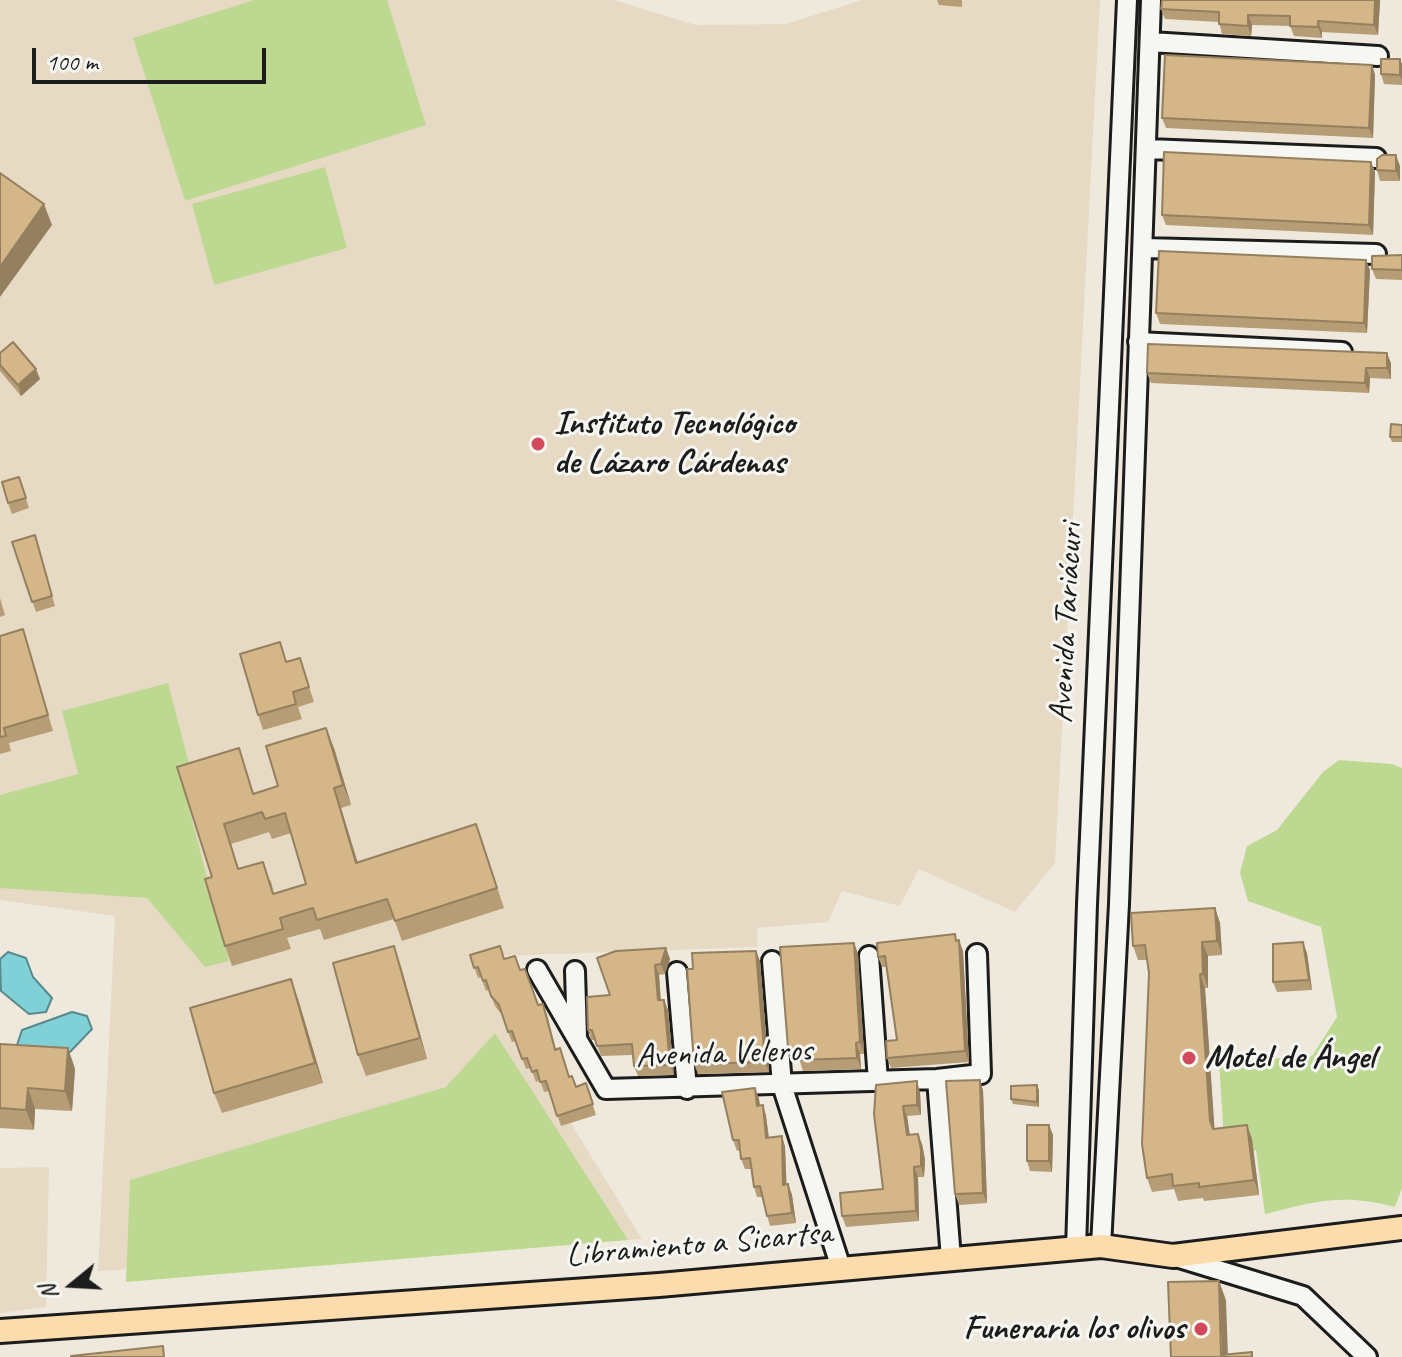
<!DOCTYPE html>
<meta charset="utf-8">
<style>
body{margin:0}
#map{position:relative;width:1402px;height:1357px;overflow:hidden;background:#efe9dd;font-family:Caveat,sans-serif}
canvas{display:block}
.north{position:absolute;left:32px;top:1245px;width:80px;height:80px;-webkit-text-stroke:6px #f6f6f2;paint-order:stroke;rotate:252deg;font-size:22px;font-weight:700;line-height:32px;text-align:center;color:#1c1c1c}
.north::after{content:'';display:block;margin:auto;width:28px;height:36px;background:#1c1c1c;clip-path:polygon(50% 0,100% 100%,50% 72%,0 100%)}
.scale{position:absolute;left:32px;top:48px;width:234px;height:36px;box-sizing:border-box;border:4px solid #1c1c1c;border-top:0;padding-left:10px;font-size:24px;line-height:28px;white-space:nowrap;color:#1c1c1c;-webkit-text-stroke:6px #f6f6f2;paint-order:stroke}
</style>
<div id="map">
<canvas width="1402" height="1357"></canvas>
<div class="north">N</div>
<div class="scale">100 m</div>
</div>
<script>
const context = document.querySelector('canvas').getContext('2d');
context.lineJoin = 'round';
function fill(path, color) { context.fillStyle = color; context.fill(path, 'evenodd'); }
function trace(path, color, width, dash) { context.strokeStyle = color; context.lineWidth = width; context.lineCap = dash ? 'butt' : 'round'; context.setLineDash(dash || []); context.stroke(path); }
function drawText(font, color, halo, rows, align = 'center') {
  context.font = font + ' Caveat,sans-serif'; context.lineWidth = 6; context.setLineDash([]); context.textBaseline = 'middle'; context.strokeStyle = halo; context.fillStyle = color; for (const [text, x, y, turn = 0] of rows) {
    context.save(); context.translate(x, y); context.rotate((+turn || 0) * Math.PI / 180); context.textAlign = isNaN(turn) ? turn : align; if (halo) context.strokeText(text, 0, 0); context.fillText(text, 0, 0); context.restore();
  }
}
const built = new Path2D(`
 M0 0H614L696 25 786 24 862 0H1100L1055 863 1015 912 919 869 900 906 842 891 828 922 757 928 758 947 469 957 642 1239 98 1271 115 916 0 900Z
 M49 1167 46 1307 0 1313V1168Z`);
const green = new Path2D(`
 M254 0H387L426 125 185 201 133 38Z
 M325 167 347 248 214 285 192 204Z
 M168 683 193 779 182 782 229 961 205 967 147 898 0 888V795L78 774 62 711Z
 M1339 760 1392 764 1402 768V1188L1395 1207C1344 1193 1315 1201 1265 1214L1256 1150 1225 1154 1219 1062 1312 1056 1337 1017 1321 927 1248 901 1240 873 1247 846 1277 830 1323 772Z
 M495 1033 628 1240 126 1282 130 1180 446 1087Z`);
const water = new Path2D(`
 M8 952 26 958 33 977 52 998 46 1012 29 1014 1 991 0 959Z
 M72 1012 87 1016 92 1029 69 1053 16 1048 22 1030Z`);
const minor = new Path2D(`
 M1150 42 1378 56
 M1148 149 1376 158
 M1144 248 1376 254
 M1138 342 1342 352
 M869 956 878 1081
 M772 961 782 1085 841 1268
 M537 970 606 1089 937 1079 981 1074 977 954
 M575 971 577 1037
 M677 972 687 1089
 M937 1079 951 1259
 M1101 1246 1119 904 1151 0
 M1076 1249 1087 904 1127 0
 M1176 1257 1303 1296 1367 1357`);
const major = new Path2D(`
 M0 1331 659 1285 1101 1246 1173 1256 1402 1228`);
const wall = new Path2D(`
 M937 0H962V7L939 5Z
 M1380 0 1378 35 1322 32V38L1294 36 1290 26 1252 25 1251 36 1222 34 1219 22 1165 19 1161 9Z
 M1402 64V85L1384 84 1381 74Z
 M1372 65 1375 75 1373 138 1166 128 1162 118Z
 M1371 162 1375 172 1373 235 1166 225 1162 215Z
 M1400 166V181H1380L1377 170Z
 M1402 255V280L1376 279 1372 269Z
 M1370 270 1367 333 1160 324 1156 313Z
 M0 353 40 379 21 396 0 371Z
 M1391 363V379L1370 378 1369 393 1151 383 1147 373Z
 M1402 425V442H1392L1390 437Z
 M19 477 29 508 12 514 8 503Z
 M35 535 55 606 36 612 12 542Z
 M0 598 5 615 0 617Z
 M23 629 53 731 9 743 11 751 0 754V636Z
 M300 658 314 702 298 707 302 719 263 730 258 715Z
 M239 748 254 794 278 786 334 748 351 805 341 808 357 863 476 824 504 908 402 941 394 919 324 940 320 929 287 938 291 949 232 966 225 946 212 877ZM269 832 272 839 291 833 306 884 274 894 271 881 239 869 231 844Z
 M1215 908 1220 923 1222 955 1208 956V988H1205L1214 1129 1247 1125 1252 1139 1259 1195 1204 1201 1203 1198 1178 1201 1174 1189 1152 1192 1147 1178 1149 973 1147 960H1138L1133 946Z
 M957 941 963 951 969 1062 891 1068 887 1058 897 1040 886 967H882L878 957Z
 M854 943 858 954 864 1054H860L861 1069 803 1071 799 1058 792 1059 788 1048Z
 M666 948 670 959 665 974 659 975 661 1000 668 1010 674 1075 638 1076 634 1066 633 1055 601 1056 595 1040H591L588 1030 610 995Z
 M756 951 760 961 769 1072 698 1074 694 1064 693 969Z
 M1307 953 1312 990 1277 992 1273 982Z
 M470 955 504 959 520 970 538 1005 547 1014 556 1049 570 1077 576 1086 586 1083 596 1115 561 1126 549 1091 544 1092 540 1080 536 1082 531 1068 526 1069 516 1041 512 1042 502 1015 495 1006 489 990 486 991 481 977 478 978Z
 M401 967 427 1059 366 1076 358 1055Z
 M298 999 323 1083 222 1113 214 1093Z
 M0 1044 68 1048 75 1069 72 1111 35 1109 34 1130 0 1128Z
 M876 1085 920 1092 921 1115 907 1116 910 1135 922 1144 925 1160 924 1177H918L919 1221 846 1227 842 1216 883 1189Z
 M755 1088 759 1099 760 1106 763 1105 766 1116 769 1138 782 1136 785 1147 786 1185 788 1184 792 1195 796 1223 770 1226 762 1197H757L754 1187 751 1169H745L741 1159 740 1150 737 1151 733 1140Z
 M983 1090 987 1203 959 1205 955 1194Z
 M1039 1090V1107L1013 1104 1011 1099Z
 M1053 1135 1052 1172 1030 1171 1027 1161Z`);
const shadedWall = new Path2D(`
 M1375 0H1380L1378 35 1374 25Z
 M1248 15 1252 25 1251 36 1248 26Z
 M1318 21 1322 32V38L1318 27Z
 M1400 59 1402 64V81L1400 75Z
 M1372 65 1375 75 1373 138 1369 128Z
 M1396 155 1400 166V181L1396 171Z
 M1371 162 1375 172 1373 235 1369 225Z
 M44 204 52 225 0 297V267Z
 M1366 260 1370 270 1367 333 1364 323Z
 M1387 353 1391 363V379L1387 368Z
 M1366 368 1370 378 1369 393 1365 383Z
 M36 369 40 379 21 396 18 385Z
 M326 728 334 748 351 805 343 785Z
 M334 788 341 808 364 883 356 863Z
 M1215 908 1220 923 1222 955 1217 941Z
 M959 940 963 951 969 1062 965 1051Z
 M1202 942 1208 956V988L1203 974Z
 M1303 942 1307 953 1312 990 1309 980Z
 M854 943 858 954 864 1054 860 1042Z
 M394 946 401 967 427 1059 420 1038Z
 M666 948 670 959 665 974 661 964Z
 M756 951 760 961 769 1072 765 1062Z
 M655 965 659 975 661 1010 658 1000Z
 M1200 974 1205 988 1215 1135 1210 1121Z
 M291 979 298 999 323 1083 315 1063Z
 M664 1000 668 1010 674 1075 670 1065Z
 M856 1043 860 1054 861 1069 857 1058Z
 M68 1048 75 1069 72 1111 65 1091Z
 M980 1080 983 1090 987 1203 983 1193Z
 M917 1081 920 1092 921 1115 917 1105Z
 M1037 1085 1039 1090V1107L1037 1102Z
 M28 1088 35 1109 34 1130 26 1110Z
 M755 1088 759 1099 761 1116 757 1106Z
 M763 1105 766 1116 770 1148 766 1138Z
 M903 1106 907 1116 911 1146 907 1135Z
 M1049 1125 1053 1135 1052 1172 1049 1161Z
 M1247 1125 1252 1139 1259 1195 1254 1180Z
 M918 1134 922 1144 925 1160 924 1177 921 1166Z
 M782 1136 785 1147 787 1195 783 1185Z
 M914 1167 918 1177 919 1221 916 1211Z
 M788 1184 792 1195 796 1223 792 1213Z
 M1219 1281 1226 1300 1228 1357H1222Z`);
const building = new Path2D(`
 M1162 0H1375L1374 25 1318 21V27L1290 26V16L1248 15V26L1219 24V12L1161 9Z
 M1165 55 1372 65 1369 128 1162 118Z
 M1381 59H1400V75L1381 74Z
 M1164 152 1371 162 1369 225 1162 215Z
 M1382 155H1396V171L1377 170V159Z
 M0 173 44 204 0 267Z
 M1159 251 1366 260 1364 323 1156 313Z
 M1402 255V270L1372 269V256Z
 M13 342 36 369 18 385 0 365V353Z
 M1148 344 1387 353V368H1366L1365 383 1147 373Z
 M1391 424 1402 425V437H1390Z
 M19 477 26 498 8 503 2 482Z
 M35 535 52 596 32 602 12 542Z
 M23 629 48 715 4 728 6 736 0 737V636Z
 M280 642 286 662 300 658 309 687 293 692 296 704 258 715 240 654Z
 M326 728 343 785 334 788 356 863 476 824 497 888 395 921 387 899 317 920 313 908 280 918 283 929 225 946 205 879 212 877 177 767 239 748 253 794 278 786 266 746ZM262 812 265 819 285 813 306 884 273 894 263 862 238 869 224 824Z
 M1215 908 1217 941 1202 942 1203 974H1200L1210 1121 1213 1129 1247 1125 1254 1180 1199 1187V1183L1173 1186 1172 1174 1147 1178 1142 1144 1149 973 1145 945 1133 946 1131 913Z
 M955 934 956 941 959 940 965 1051 887 1058 886 1041 897 1040 885 956 878 957 877 943Z
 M1303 942 1309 980 1273 982V944Z
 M854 943 860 1042 856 1043 857 1058 799 1060 798 1047 788 1048 780 947Z
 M394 946 420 1038 358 1055 333 963Z
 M500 946 504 959 515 956 520 970 525 969 538 1005 543 1004 555 1050 560 1048 569 1077 572 1076 576 1087 586 1083 593 1104 557 1116 546 1081 540 1082 537 1070 532 1072 527 1058 522 1059 512 1031 508 1032 499 1005 491 996 486 980 483 981 478 967 474 968 470 955Z
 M666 948 661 964 655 965 658 1000H664L670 1065 634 1066 632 1044 597 1046 592 1030H588L587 997 610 995 597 958 616 951Z
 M756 951 765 1062 694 1064 687 969H693L692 953Z
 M291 979 315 1063 214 1093 190 1008Z
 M0 1044 68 1048 65 1091 28 1088 26 1110 0 1108Z
 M980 1080 983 1193 955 1194 946 1081Z
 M917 1081V1105L903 1106 907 1135 918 1134 921 1150V1166L914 1167 916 1211 842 1216 840 1193 883 1189 874 1114 876 1085Z
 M1037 1085V1102L1011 1099V1086Z
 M755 1088 757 1106 763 1105 766 1138 782 1136 783 1185 788 1184 792 1213 767 1216 760 1186 754 1187 750 1158 741 1159 739 1140H733L722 1092Z
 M1027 1125H1049V1161H1027Z
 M1219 1281 1221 1355 1252 1352V1357H1171L1168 1282Z
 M163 1346 164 1357H71V1356Z`);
const markers = [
 [538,444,8,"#d1495b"],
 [1189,1058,8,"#d1495b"],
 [1201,1329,8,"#d1495b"]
];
const poiNames = [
 ["Instituto Tecnológico",554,424],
 ["de Lázaro Cárdenas",554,463],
 ["Motel de Ángel",1205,1058],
 ["Funeraria los olivos",1185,1329,"right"]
];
const streetNames = [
 ["Avenida Tariácuri",1067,623,-87],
 ["Avenida Veleros",724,1054,-2],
 ["Libramiento a Sicartsa",699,1245,-5]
];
fill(built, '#e7dac4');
fill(green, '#bdd991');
fill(water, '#80d1d7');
trace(water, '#58898c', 2);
trace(minor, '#1c1c1c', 24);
trace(major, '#1c1c1c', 28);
trace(minor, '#f6f6f2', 18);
trace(major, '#fcdcac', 22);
fill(wall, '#b69d75');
fill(shadedWall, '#947f5f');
fill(building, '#d4b688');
trace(building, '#947f5f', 2);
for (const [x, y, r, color] of markers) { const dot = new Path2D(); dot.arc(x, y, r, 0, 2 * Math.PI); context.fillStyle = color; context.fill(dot); trace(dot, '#f6f6f2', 3); }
drawText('bold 34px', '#1c1c1c', '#f6f6f2', poiNames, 'left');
drawText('34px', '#1c1c1c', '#f6f6f2', streetNames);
</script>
